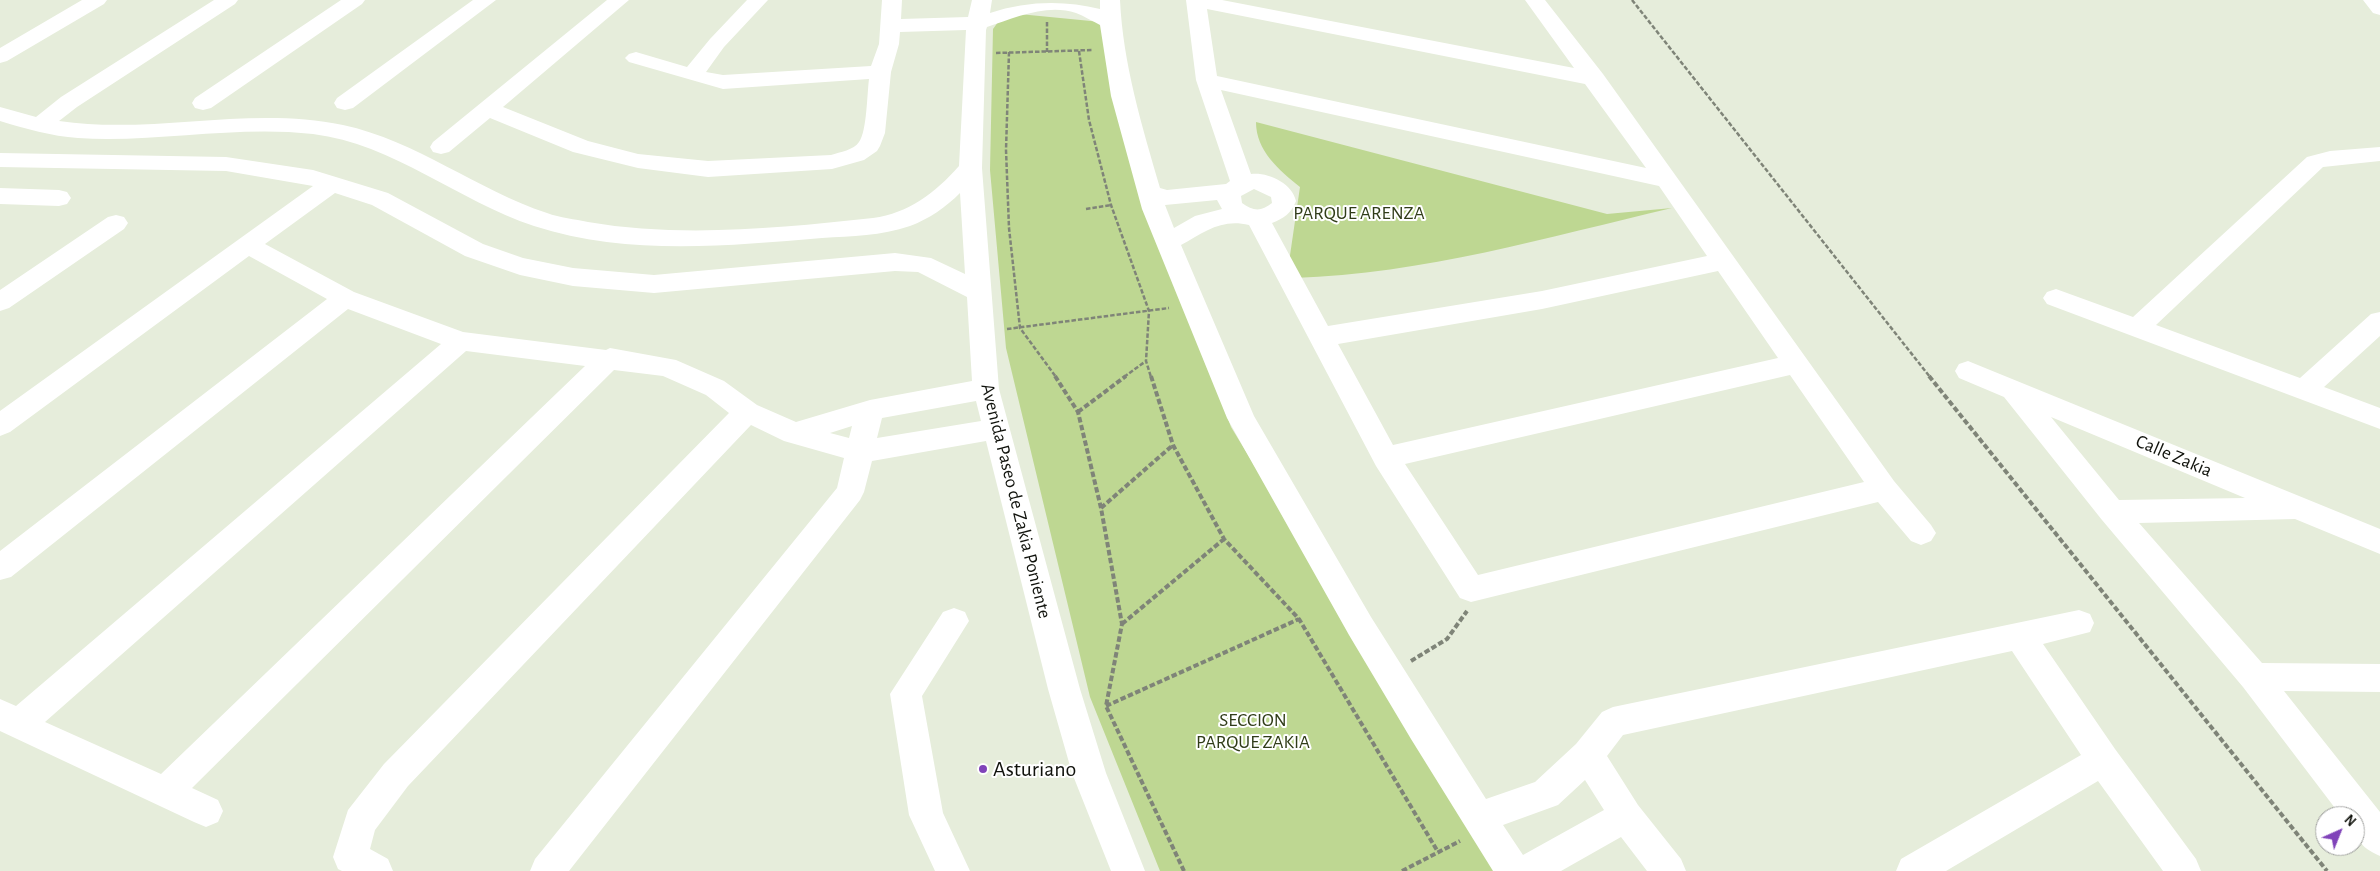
<!DOCTYPE html>
<style>
body{margin:0}
#map{position:relative;width:2380px;height:871px;overflow:hidden;background:#e6eddb;font-family:"Alegreya Sans",sans-serif}
canvas{display:block}
.north{position:absolute;left:2315px;top:806px;width:50px;height:50px;box-sizing:border-box;background:#fff;border:1px solid #9fa09e;border-radius:50%;rotate:44deg;font-size:14px;font-weight:700;line-height:20px;text-align:center;color:#10120c}
.north::after{content:'';display:block;margin:auto;width:18px;height:22px;background:#8043b9;clip-path:polygon(50% 0,100% 100%,50% 72%,0 100%)}
</style>
<div id="map">
<canvas width="2380" height="871"></canvas>
<div class="north">N</div>
</div>
<script>
const context = document.querySelector('canvas').getContext('2d');
context.lineJoin = 'round';
function fill(path, color) { context.fillStyle = color; context.fill(path, 'evenodd'); }
function trace(path, color, width, dash) { context.strokeStyle = color; context.lineWidth = width; context.lineCap = dash ? 'butt' : 'round'; context.setLineDash(dash || []); context.stroke(path); }
function drawText(font, color, halo, rows, align = 'center') {
  context.font = font + ' "Alegreya Sans",sans-serif'; context.lineWidth = 4; context.setLineDash([]); context.textBaseline = 'middle'; context.strokeStyle = halo; context.fillStyle = color; for (const [text, x, y, turn = 0] of rows) {
    context.save(); context.translate(x, y); context.rotate((+turn || 0) * Math.PI / 180); context.textAlign = isNaN(turn) ? turn : align; if (halo) context.strokeText(text, 0, 0); context.fillText(text, 0, 0); context.restore();
  }
}
const green = new Path2D(`
 M1019 14 1101 22 1137 176 1231 427 1501 871H1160L1090 697 1006 348 990 170 993 29 1001 18Z
 M1256 122 1607 214 1672 208C1548 237 1423 274 1294 278L1288 269 1300 187C1279 170 1256 151 1256 122Z`);
const pathFar1 = new Path2D(`
 M1632 0 1930 377
 M1047 22V52
 M1079 51 1089 120 1111 205 1149 311 1146 361 1151 377
 M1009 52 1006 150 1009 228 1020 328 1056 377
 M996 53 1092 50
 M1086 209 1111 205
 M1007 329 1169 308
 M1124 377 1146 361`);
const path = new Path2D(`
 M1055 376 1078 412 1101 508 1122 624 1106 706 1184 871
 M1151 376 1173 445 1224 539 1299 619 1438 852
 M1929 376 2327 871
 M1078 412 1126 376
 M1101 508 1173 445
 M1122 624 1224 539
 M1411 661 1447 639 1467 611
 M1106 706 1299 619
 M1402 871 1460 841`);
const minor = new Path2D(`
 M82 0H107L104 4 7 61 0 63V48Z
 M214 0H238L235 4 77 107 59 121C153 135 249 105 343 125 417 141 477 190 547 213 560 218 575 219 588 222 681 238 780 228 873 218 909 213 935 193 959 166L966 30 900 32 899 44 891 72 885 133 880 146 877 151 864 160 832 169 708 177 638 168 573 152 490 118 449 152 441 154 433 152 430 147 433 142 607 0H629L503 107 588 141 638 154 708 161 831 155C840 152 854 150 859 142 867 131 867 94 869 79L723 89 629 62 625 58 629 54 636 52 687 67 710 39 747 0H768L724 47 706 72 723 75 871 66 879 44 882 0H902L901 19 968 17 972 0H992L990 13C1026 1 1064 0 1100 9V0H1120C1123 64 1142 126 1160 188L1167 190 1226 184 1230 181 1196 80 1186 0H1222L1574 68 1525 0H1545L1603 74 1894 481 1931 525 1936 533 1931 541 1921 545 1911 541 1878 502 1471 602 1460 598 1376 466 1249 225C1222 218 1204 232 1181 245L1254 416 1371 617 1486 799 1535 782 1576 744 1602 712 1613 707 2079 610 2090 614 2094 623 2090 632 2043 644 2115 749 2196 859 2201 871H2163L2098 781 1946 871H1896L1901 859 2081 755 2012 651 1623 735 1607 756 1638 805 1681 859 1686 871H1647L1621 837 1561 871H1493L1411 739 1349 635 1227 418 1142 209 1111 96 1100 25C1092 21 1084 16 1076 13 1047 3 1014 18 987 27L986 30 982 168 999 389 1080 689 1106 773 1145 871H1111L1072 773 1048 689 986 441 872 461 864 492 860 500 569 871H530L535 859 837 488 844 458 784 441 751 425 408 786 375 830 370 849 388 859 393 871H342L338 869 333 857 348 810 384 764 729 413 706 395 663 376 614 370 192 788 218 800 223 811 218 822 206 827 194 822 0 731V699L16 706 441 344 348 309 11 577 0 580V551L327 299 249 256 10 432 0 436V411L313 186 226 171 0 167V153L226 157 313 170 388 193 483 244 523 258 573 268 654 275 895 253 931 258 965 274 960 193C946 207 929 219 910 226 881 236 852 236 822 238 726 246 627 256 534 226 458 201 394 144 313 134 235 125 156 143 78 138 51 136 26 129 0 121V107L36 117 61 97ZM1207 9 1585 84 1646 168 1217 76ZM1221 90 1659 186 1707 256 1542 291 1328 326 1272 223C1284 218 1291 214 1296 201 1292 183 1268 172 1251 174ZM1254 189 1271 197 1272 203C1261 212 1253 211 1242 203L1241 196ZM335 193 372 205 465 256 520 275 573 286 654 293 895 271 918 272 967 297 972 381 870 400 796 422 757 405 724 381 676 360 610 348 606 350 463 332 354 292 265 244ZM1217 200 1222 209 1195 216 1174 228 1165 205ZM1718 271 1778 358 1393 445 1338 344 1542 309ZM466 351 585 366 161 774 45 722ZM1790 375 1864 482 1478 575 1405 464ZM976 401 981 421 877 438 882 418ZM852 426 849 438 830 433ZM1585 780 1604 810 1523 855 1503 825 1558 805Z
 M341 0H365L362 4 211 108 203 110 195 108 192 103 195 98Z
 M473 0H496L353 108 345 110 337 108 334 103 337 98Z
 M2363 0H2380V15L2373 13Z
 M2380 147V161L2323 167 2156 325 2300 378 2371 314 2380 312V336L2324 387 2380 408V429L2047 304 2043 298 2047 292 2056 289 2133 317 2307 157 2330 151Z
 M0 188 59 190 67 192 71 198 67 204 59 206 0 204Z
 M116 215 124 217 128 223 124 229 9 308 0 311V290L108 217Z
 M1968 361 2380 529V554L2295 519 2139 523 2262 663 2380 664V692L2284 691 2380 812V856C2359 847 2355 838 2355 816H2341L2243 687 2102 520 2004 397 1959 378 1955 371 1959 364ZM2051 417 2245 498 2119 500Z
 M954 608 965 612 969 621 922 696 943 813 970 871H935L909 815 890 694 943 612Z`);
const markers = [
 [983,769,5,"#8043b9"]
];
const parkNames = [
 ["PARQUE ARENZA",1359,213],
 ["SECCION",1253,720],
 ["PARQUE ZAKIA",1253,742]
];
const streetNames = [
 ["Calle Zakia",2174,456,23],
 ["Avenida Paseo de Zakia Poniente",1016,501,76]
];
const nearPoinames = [
 ["Asturiano",993,769]
];
fill(green, '#bed792');
trace(pathFar1, '#7f8478', 2.5, [4.5, 2]);
trace(path, '#7f8478', 4, [5.5, 2.5]);
fill(minor, '#fff');
for (const [x, y, r, color] of markers) { const dot = new Path2D(); dot.arc(x, y, r, 0, 2 * Math.PI); context.fillStyle = color; context.fill(dot); trace(dot, '#fff', 2); }
drawText('19px', '#303c18', '#fff', parkNames);
drawText('19px', '#10120c', '#fff', streetNames);
drawText('22px', '#10120c', '#fff', nearPoinames, 'left');
</script>
